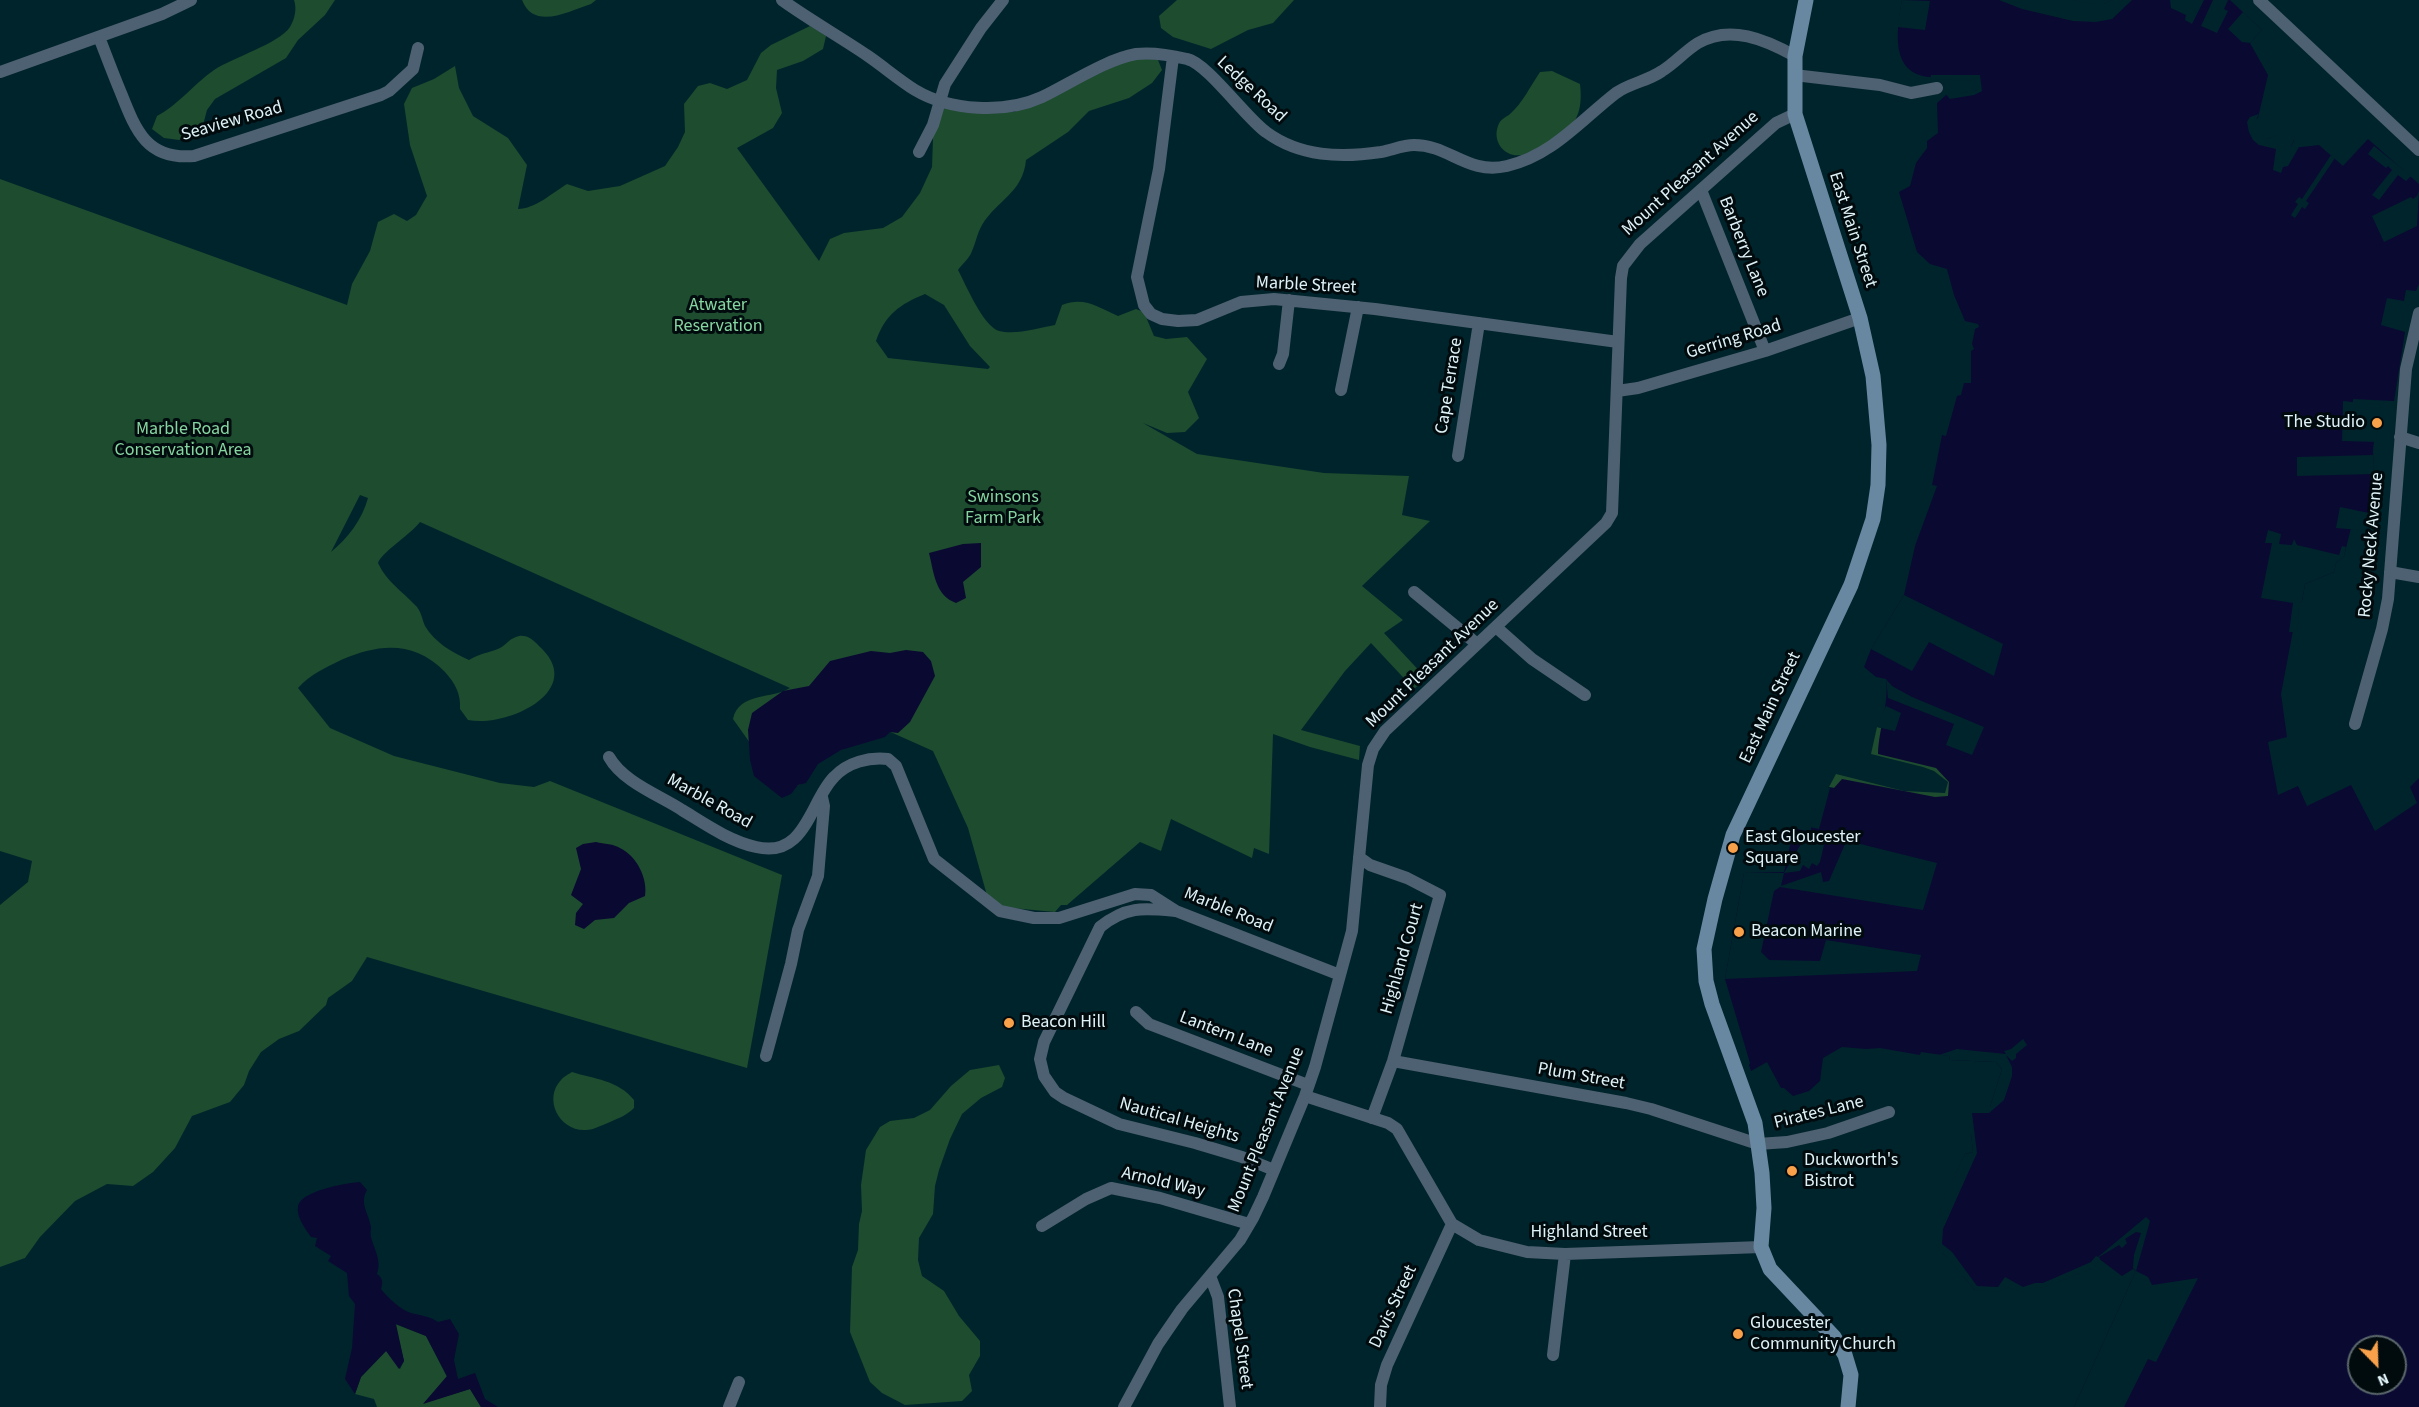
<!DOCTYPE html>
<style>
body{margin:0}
#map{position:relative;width:2419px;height:1407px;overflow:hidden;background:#00242c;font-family:"Source Sans 3",sans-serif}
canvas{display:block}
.north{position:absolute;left:2347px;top:1335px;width:60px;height:60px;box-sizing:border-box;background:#010b0e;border:2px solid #5a676b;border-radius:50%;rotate:157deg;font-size:16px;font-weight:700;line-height:24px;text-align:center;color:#dff2f7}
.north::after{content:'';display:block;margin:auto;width:21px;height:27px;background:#f8a14a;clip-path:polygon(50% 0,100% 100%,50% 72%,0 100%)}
</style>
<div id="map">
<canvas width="2419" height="1407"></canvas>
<div class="north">N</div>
</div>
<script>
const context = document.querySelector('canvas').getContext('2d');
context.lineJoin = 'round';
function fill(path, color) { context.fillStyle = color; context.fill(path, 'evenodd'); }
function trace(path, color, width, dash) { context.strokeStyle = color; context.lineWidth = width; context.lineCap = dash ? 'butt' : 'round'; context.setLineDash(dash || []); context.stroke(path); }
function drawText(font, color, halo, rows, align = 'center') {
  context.font = font + ' "Source Sans 3",sans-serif'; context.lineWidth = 6; context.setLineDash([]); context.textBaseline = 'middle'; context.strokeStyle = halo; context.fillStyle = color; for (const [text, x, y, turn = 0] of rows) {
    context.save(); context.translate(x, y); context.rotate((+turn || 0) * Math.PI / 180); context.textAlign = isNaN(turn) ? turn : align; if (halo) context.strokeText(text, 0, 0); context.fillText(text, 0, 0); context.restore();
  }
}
const green = new Path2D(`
 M294 0H335L325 15 298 40 286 58 215 99 207 110 203 125 193 135 179 140 164 138 152 129 157 116C178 105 194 84 214 70 234 57 278 44 290 27 295 19 297 8 294 0Z
 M522 0H596L591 4C569 11 534 31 522 0Z
 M1177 0H1294L1273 23 1248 30 1211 49 1173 37 1161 28 1159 16Z
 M810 26 826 36 823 49 803 61 777 70 776 88 782 113 773 128 737 148 819 261 830 239 844 233 883 228 902 217 920 193 932 167 933 138 938 108 948 106 1014 112 1124 62 1146 57 1158 60 1162 70 1152 83 1129 98 1089 111 1068 132 1026 160C1023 193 997 200 982 225 977 234 976 242 972 251 970 258 962 264 958 270 966 285 983 326 999 331 1016 335 1039 328 1055 325L1062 305C1084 296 1098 307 1118 316L1136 309 1144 312 1154 336 1166 339 1187 337 1207 359 1188 392 1199 418 1185 432 1167 433 1143 423 1197 454 1324 473 1409 476 1402 515 1430 521 1362 586 1403 620 1384 633 1426 678 1414 689 1371 643 1345 671 1301 730 1360 746 1359 760 1310 747 1273 734 1269 854 1254 848 1252 858 1171 819 1161 851 1140 842 1067 905H1061L1055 912 990 906 968 828 933 751 886 730 820 759C807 770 812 785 790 787L755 750 733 719C739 692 773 699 790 688L420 522C410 535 382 552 378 563 387 582 401 590 415 605 421 610 422 619 425 626 435 643 452 652 469 660 480 653 489 653 500 648 507 644 510 638 519 636 528 635 533 640 539 646 588 690 508 728 468 720L460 709C461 694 455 683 445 672 413 640 379 644 341 660 325 668 311 674 298 688L330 728 394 756 500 783 534 787 550 781 782 875 747 1068 367 957 352 981 328 998 326 1005 299 1031 279 1039 261 1052 249 1071 244 1085 230 1102 192 1116 175 1148 153 1172 133 1186 107 1184 75 1201 40 1237 25 1258 0 1267V905L28 882 32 861 0 851V179L347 305 352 284 370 251 378 222 394 214 407 221 416 215 427 196 410 145 404 104 412 88 434 79 455 66 459 88 473 116 508 138 527 165 518 209C535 209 552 193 567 184L588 191 620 186 665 166 678 147 685 132 684 104 698 86 710 83 727 89 747 80 761 53 771 45ZM925 294 944 305 970 346 990 367 988 369 888 358 876 341C885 315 900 304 925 294ZM360 495 368 498C362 520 348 538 331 552Z
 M1552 71 1580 84C1584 118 1572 131 1543 145 1537 148 1529 153 1522 155 1505 158 1492 142 1498 126 1500 119 1505 118 1510 114 1522 104 1531 85 1540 72Z
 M1877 727 1893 731 1950 768 1949 807 1829 787 1836 774 1904 791 1945 793 1948 782 1934 771 1923 767 1871 754Z
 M999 1065 1005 1078 1002 1087 981 1098 962 1114 950 1139 939 1170 935 1186 933 1214 919 1238 918 1260 922 1276 944 1291 959 1316 980 1341V1356L969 1375 972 1391 962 1401 905 1405 882 1393 870 1382 850 1332 852 1267 858 1250 859 1224 862 1211 861 1185 866 1150 880 1127 890 1121 914 1118 930 1110 951 1086 970 1070Z
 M572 1072C594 1079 618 1080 634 1100V1108C627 1115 619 1118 610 1122 602 1125 592 1131 584 1130 559 1130 543 1099 561 1080 563 1077 569 1074 572 1072Z
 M395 1324 426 1336 447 1377 424 1403 470 1389 481 1407H377L374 1399 355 1394 361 1377 387 1350 400 1369 404 1361Z`);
const water = new Path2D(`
 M1902 0H2057L2095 7 2115 0H2230L2262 30 2250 43 2268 75 2258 118 2250 123 2267 142 2280 136 2294 140 2291 147 2293 148 2319 145 2343 166 2368 139 2419 184V284L2416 291 2406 290 2404 301 2387 298 2381 325 2405 332 2394 401 2379 402 2373 449 2374 514 2372 531 2351 528 2344 556 2336 563 2334 572 2305 584 2302 601 2298 604 2281 694 2287 737 2268 742 2278 795 2298 786 2307 806 2351 785 2375 831 2417 803 2410 787 2419 778V1407H2074L2136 1271 2133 1269 2122 1276 2098 1258 2092 1266 2023 1290 2007 1283 1999 1289 1975 1290 1939 1247 1953 1180 1965 1154 1973 1152 1971 1134H1969V1107H1990L2002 1069 1996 1062 1950 1060 1949 1056 1921 1052 1920 1055 1880 1048 1866 1049 1842 1047 1823 1058 1820 1081 1809 1091 1793 1096 1784 1088H1781L1767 1062 1751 1071 1749 1065 1750 1063 1725 979 1744 873 1784 872 1794 828 1810 832 1824 787 1834 788 1842 779 1935 797 1948 796 1949 782 1936 768 1878 754C1879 726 1889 707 1886 679L1876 677 1864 667 1871 649 1904 595 1915 546 1937 486 1932 485 1942 435 1946 436 1957 396 1961 395 1964 383H1971V351L1974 349 1972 344 1975 329 1979 327 1978 324 1965 321 1954 295 1947 269 1930 264 1917 252 1899 192 1910 186 1916 163 1927 148V141L1938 133 1937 103 1946 95 1950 97 1978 90 1977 79C1961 77 1945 79 1929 77 1889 73 1897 28 1902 0ZM2359 1347H2395V1383H2359Z
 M981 543V567L963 582 966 598 956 603C935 595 934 573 929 553L963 544Z
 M906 650 923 652 931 661 935 676 910 722 898 733 890 732 885 737 841 750 818 764 806 783 798 785 791 794 782 798 754 776 750 760 748 730 752 713 783 691 809 686 830 661 871 651 890 653Z
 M596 842C604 844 614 844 620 848 637 856 648 879 645 896L629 903 614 918 595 920 584 929 575 925 576 913 583 904 571 895 581 869 576 848 583 844Z
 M360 1182 367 1190C359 1203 369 1214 371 1227 371 1230 370 1234 371 1237 374 1249 382 1260 377 1274 383 1278 383 1283 381 1289 388 1298 401 1310 411 1313 422 1316 429 1316 438 1322L450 1319 459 1334 454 1360 458 1379 475 1373 485 1399 498 1407H481L470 1389 423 1404 447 1376 426 1336 396 1324 404 1361 399 1369 386 1351 361 1377 355 1394 345 1379 352 1348 355 1304 349 1296 347 1273 328 1261 331 1256 315 1246 317 1238 311 1237C305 1228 296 1217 298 1206 301 1191 346 1183 360 1182Z`);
const pier = new Path2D(`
 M1902 0 1930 1 1925 30 1897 27Z
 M1999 0H2072L2095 4H2104L2111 0H2132L2112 19 2096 22 2073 21 2022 9Z
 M2170 0H2204L2192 24 2185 20 2186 15 2171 8Z
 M2213 0H2228L2224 9 2228 11 2217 33 2201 26Z
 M2243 12 2262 30 2250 43 2242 42 2228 29Z
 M1931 75H1980L1982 91 1974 95 1950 99 1945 93 1951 95 1977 90 1975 81 1930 79Z
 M2259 114 2254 124 2261 133 2267 139 2277 135 2295 137 2291 147H2299L2288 166 2283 167 2281 173 2273 170 2276 149 2259 145 2253 140 2249 132 2247 122 2250 117Z
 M2374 146 2411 176 2406 181 2398 175 2379 200 2372 195 2392 170 2388 166 2386 168 2368 154Z
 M2331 155 2335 158 2306 201 2309 203 2305 209 2302 207 2295 218 2291 215 2298 204 2295 202 2299 197 2302 199Z
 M2419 191 2417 226 2384 242 2372 216 2411 197 2413 199 2417 196Z
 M2353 399 2394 401V404H2381L2376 442 2342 441 2343 401 2353 402Z
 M2373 455 2374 474 2297 476V457Z
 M2340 507 2374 514 2372 531 2336 528Z
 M2268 530 2281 534 2279 544 2292 545 2294 539 2297 545 2339 555 2342 546 2346 547 2344 556 2336 563 2334 572 2305 584 2302 601 2299 604 2297 632H2289L2293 603 2261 598 2272 543H2276H2265Z
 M1904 595 2003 644 1994 676 1929 642 1912 671 1871 649Z
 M1886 679 1892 686 1912 697 1984 727 1972 755 1946 745 1954 724 1888 698Z
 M1886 706 1901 713 1895 731 1877 727Z
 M1822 785 1830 788 1819 829 1810 827Z
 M1816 833 1937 863 1923 910 1780 887 1774 891 1761 952 1769 960 1820 961 1826 940 1921 955 1917 971 1725 979 1744 873H1784L1805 837 1824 845 1820 862 1817 866 1812 863 1809 869 1803 865 1800 871 1784 873 1781 886 1821 872 1823 882 1829 881 1845 844 1815 837Z
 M2023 1039 2027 1045 2016 1054V1058L2012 1061 2006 1055 2012 1067V1076L2004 1100 1989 1113H1972L1977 1153 1943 1229 1942 1244 1952 1252 1977 1286 1998 1287 2005 1277 2023 1287 2035 1283H2043L2091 1262 2096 1256 2098 1257 2146 1217 2150 1221 2136 1271 2148 1277 2152 1285 2198 1278 2156 1362 2148 1359 2124 1407H2074L2136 1271 2133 1268 2134 1255 2141 1233 2136 1232 2125 1239 2127 1243 2122 1248 2119 1245 2099 1257 2100 1259 2094 1268 2042 1288 2035 1287 2024 1292 2007 1287 2001 1292 1975 1290 1935 1244V1228L1945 1195 1965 1154 1973 1152 1971 1134H1969V1107H1990L2002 1069 1996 1062 1950 1060 1949 1056 1939 1055 1957 1049 2006 1054 2004 1051 2011 1049Z`);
const street = new Path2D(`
 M782 0C810 20 840 37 868 56 884 67 899 80 915 90 950 111 1005 114 1042 97 1069 84 1107 59 1136 54 1152 52 1170 55 1187 59 1207 63 1246 118 1266 132 1300 157 1341 158 1381 152 1392 150 1403 145 1414 145 1450 145 1467 175 1507 166 1553 155 1581 120 1616 93 1630 83 1648 81 1662 71 1675 63 1685 51 1698 43 1730 24 1766 40 1795 56
 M2259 0 2419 150
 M99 37C106 55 113 74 121 93 136 131 147 160 194 156L381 95 389 91 413 69 418 48
 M1173 57 1159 169 1137 277 1144 305 1151 314 1162 319 1178 321 1197 320 1241 302 1274 299 1375 309 1618 342
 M0 72 162 14 191 0
 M1794 75 1880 85 1911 93 1937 88
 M919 152 933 125 945 84 981 28 1003 0
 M1701 190 1765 351
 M1279 364 1283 354 1289 300
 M1341 390 1358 307
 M1617 391 1638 388 1765 351 1860 318
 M2400 437 2419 443
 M1458 456 1479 323
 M2390 572 2419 577
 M1414 592 1477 644
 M1496 627 1532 659 1585 695
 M2355 724 2382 629 2388 599 2406 369 2419 313
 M609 757C623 782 659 795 682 810 705 824 729 841 756 847 806 859 810 801 834 777 848 762 869 757 888 759L896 766 934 859 1000 911 1034 918H1059L1135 894 1151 895 1176 911 1340 975
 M1359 857 1370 865 1407 878 1440 895 1393 1061 1372 1118
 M1175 911C1143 908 1126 906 1100 927L1044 1042 1040 1059 1044 1076 1055 1092 1064 1098 1119 1124 1195 1143 1242 1157 1274 1170
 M1136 1012 1149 1024 1308 1085
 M766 1056 791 964 798 930 818 876 824 806 822 797
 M1393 1061 1626 1103 1651 1109 1758 1144 1787 1142 1828 1133 1889 1112
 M1305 1096 1388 1123 1397 1129 1452 1224 1479 1240 1527 1252 1565 1254 1761 1247
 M1042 1226 1086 1199 1111 1188 1160 1198 1249 1224
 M1210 1276 1218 1297 1230 1407
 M1553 1355 1565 1254
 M729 1407 739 1382
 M1124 1407 1158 1344 1182 1309 1240 1240 1253 1218 1263 1197 1305 1096 1315 1067 1352 931 1368 765 1373 749 1385 731 1606 523 1612 513 1621 278 1623 266 1640 244 1776 123 1795 114
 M1380 1407 1381 1385 1387 1365 1452 1224`);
const secondary = new Path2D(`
 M1806 0 1795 56V114L1860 318 1873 376 1879 445 1878 485 1873 519 1851 585 1733 835 1715 899 1704 949 1706 981 1712 1004 1755 1123 1762 1173 1764 1208 1761 1247 1770 1269 1834 1337 1845 1355 1851 1375 1848 1407`);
const markers = [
 [2377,423,6,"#f8a14a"],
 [1733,848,6,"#f8a14a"],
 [1739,932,6,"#f8a14a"],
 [1009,1023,6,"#f8a14a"],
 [1792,1171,6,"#f8a14a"],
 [1738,1334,6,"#f8a14a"]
];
const streetNames = [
 ["Ledge Road",1251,90,43],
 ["Seaview Road",232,122,-16],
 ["Mount Pleasant Avenue",1691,174,-42],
 ["East Main Street",1852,230,72],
 ["Barberry Lane",1743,247,68],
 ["Marble Street",1306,286,3],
 ["Gerring Road",1734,340,-17],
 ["Cape Terrace",1450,386,-81],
 ["Rocky Neck Avenue",2372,545,-85],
 ["Mount Pleasant Avenue",1433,664,-44],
 ["East Main Street",1771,708,-65],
 ["Marble Road",709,802,29],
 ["Marble Road",1228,911,22],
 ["Highland Court",1403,959,-74],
 ["Lantern Lane",1226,1035,21],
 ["Plum Street",1581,1077,10],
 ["Pirates Lane",1819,1113,-14],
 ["Nautical Heights",1179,1121,16],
 ["Mount Pleasant Avenue",1267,1130,-68],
 ["Arnold Way",1163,1183,13],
 ["Highland Street",1589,1233],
 ["Davis Street",1394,1307,-65],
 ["Chapel Street",1239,1339,82]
];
const parkNames = [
 ["Atwater",718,306],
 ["Reservation",718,327],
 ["Marble Road",183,430],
 ["Conservation Area",183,451],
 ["Swinsons",1003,498],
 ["Farm Park",1003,519]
];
const poiNames = [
 ["The Studio",2365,423,"right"],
 ["East Gloucester",1745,838],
 ["Square",1745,859],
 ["Beacon Marine",1751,932],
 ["Beacon Hill",1021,1023],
 ["Duckworth's",1804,1161],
 ["Bistrot",1804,1182],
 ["Gloucester",1750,1324],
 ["Community Church",1750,1345]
];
fill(green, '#1d4c2f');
fill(water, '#0a0932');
fill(pier, '#00242c');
trace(street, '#4e6172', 12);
trace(secondary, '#6887a1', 15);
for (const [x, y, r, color] of markers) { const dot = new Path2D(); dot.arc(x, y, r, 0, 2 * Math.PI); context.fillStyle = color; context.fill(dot); trace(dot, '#010b0e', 2); }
drawText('18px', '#dff2f7', '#010b0e', streetNames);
drawText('18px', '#87d6a1', '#010b0e', parkNames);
drawText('18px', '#dff2f7', '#010b0e', poiNames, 'left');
</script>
